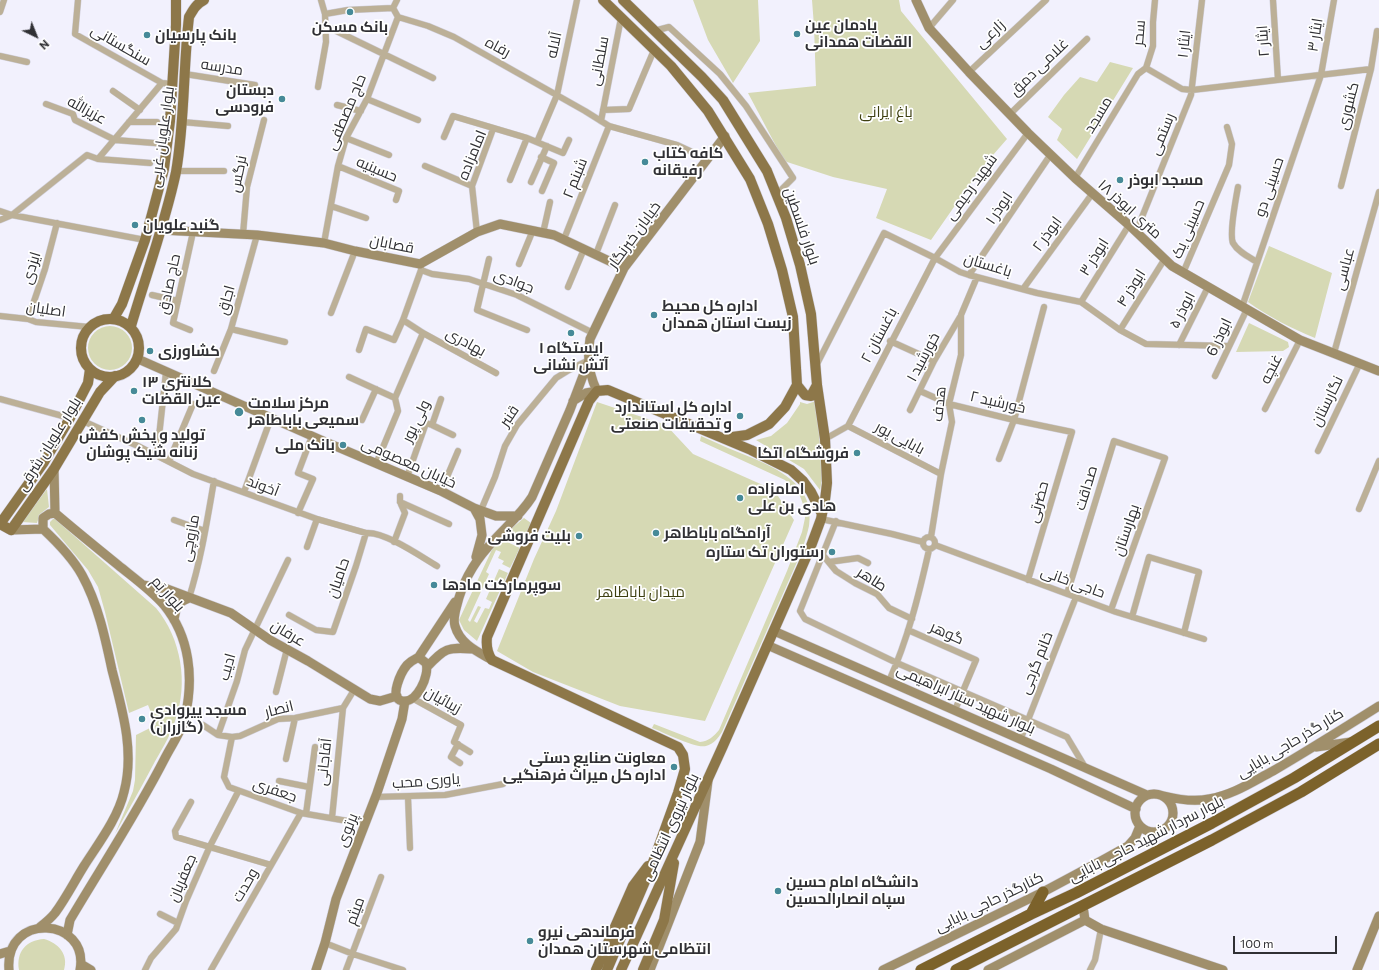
<!DOCTYPE html>
<meta charset="utf-8">
<style>
body{margin:0}
#map{position:relative;width:1379px;height:970px;overflow:hidden;background:#f2f1fd;font-family:Commissioner,sans-serif}
canvas{display:block}
.north{position:absolute;left:16px;top:16px;width:40px;height:40px;-webkit-text-stroke:3px #fff;paint-order:stroke;rotate:137deg;font-size:11px;font-weight:700;line-height:16px;text-align:center;color:#303034}
.north::after{content:'';display:block;margin:auto;width:14px;height:18px;background:#303034;clip-path:polygon(50% 0,100% 100%,50% 72%,0 100%)}
.scale{position:absolute;left:1233px;top:936px;width:104px;height:18px;box-sizing:border-box;border:2px solid #303034;border-top:0;padding-left:5px;font-size:12px;line-height:14px;white-space:nowrap;color:#303034;-webkit-text-stroke:3px #fff;paint-order:stroke}
</style>
<div id="map">
<canvas width="1379" height="970"></canvas>
<div class="north">N</div>
<div class="scale">100 m</div>
</div>
<script>
const context = document.querySelector('canvas').getContext('2d');
context.lineJoin = 'round';
function fill(path, color) { context.fillStyle = color; context.fill(path, 'evenodd'); }
function trace(path, color, width, dash) { context.strokeStyle = color; context.lineWidth = width; context.lineCap = dash ? 'butt' : 'round'; context.setLineDash(dash || []); context.stroke(path); }
function drawText(font, color, halo, rows, align = 'center') {
  context.font = font + ' Commissioner,Cairo,sans-serif'; context.lineWidth = 3.5; context.setLineDash([]); context.textBaseline = 'middle'; context.strokeStyle = halo; context.fillStyle = color; for (const [text, x, y, turn = 0] of rows) {
    context.save(); context.translate(x, y); context.rotate((+turn || 0) * Math.PI / 180); context.textAlign = isNaN(turn) ? turn : align; if (halo) context.strokeText(text, 0, 0); context.fillText(text, 0, 0); context.restore();
  }
}
const green = new Path2D(`
 M693 0H758L760 41 733 83 708 40Z
 M812 0H899L901 11 1007 139 979 171 931 240 876 218 887 189 833 177 784 161 748 93 816 86 814 26Z
 M1110 62 1133 68 1077 159 1057 140 1062 129 1048 117 1064 95 1080 77 1097 82Z
 M1269 246 1332 273 1315 338C1291 328 1269 317 1248 302Z
 M1249 323 1288 342 1289 347 1283 351 1236 352Z
 M88 348a22 22 0 1 1 44 0a22 22 0 1 1-44 0Z
 M816 401 823 475 820 490 804 469 756 440 771 436 787 423 800 404V402L807 404Z
 M597 402 666 425 693 454 774 490 794 520 705 721 620 706 533 672 497 651 534 559 556 511Z
 M701 436C719 444 737 452 755 459 784 472 815 488 809 526 807 535 804 544 801 553L722 732C718 738 714 744 706 746 696 749 663 732 652 728L654 724 700 742C709 741 713 737 719 730L787 571 802 532 805 518 804 507 800 496 785 480 700 441Z
 M47 489 49 507 40 514 37 523 22 522Z
 M524 518 531 523 522 544 504 535 501 539 520 548 510 568 502 564 504 561 498 558 501 552 496 550 486 572 489 574 468 620 470 622 478 606 481 607 474 621 477 623 485 608 489 609 492 602 486 599 499 569 508 573 477 641 464 630 459 620 496 541Z
 M53 519H55L156 608C181 638 189 683 175 721 170 737 160 752 152 767 140 790 127 812 115 834L133 791 135 780 136 735 156 725 148 705 129 713 105 612 98 587 88 570 50 525V522Z
 M44 939C58 943 69 954 64 970H19C16 952 26 940 44 939Z`);
const street = new Path2D(`
 M78 0 75 34 162 83
 M321 0 325 14
 M1273 0 1278 80
 M393 8 397 0
 M0 12 4 0
 M326 26 433 78
 M929 28 953 0
 M654 31 669 27 720 74 746 106 793 178 776 195
 M0 56 27 62
 M1146 68 1182 89 1192 90 1371 69
 M1146 68 1153 46V22L1155 0
 M969 72 1046 0
 M185 74 255 85
 M318 87 326 42 325 14 348 10 393 8 398 17 428 26 454 37 585 111 609 126 677 145 707 159
 M113 91 140 110
 M367 99 418 120
 M46 104 73 114 75 120 115 140 167 144
 M337 105 361 111
 M603 110 629 109 654 50
 M1010 114 1087 39
 M601 121 621 18
 M129 122H157
 M182 122 228 126
 M444 137 453 116 527 138 563 153 569 140
 M346 138 389 155
 M537 142 557 95 577 0
 M541 157 554 163 542 191
 M98 159 150 163
 M338 166 399 191 396 200
 M425 166 472 186
 M176 171H224
 M1075 178 1138 74 1146 68
 M510 180 527 138
 M531 182 547 146
 M1341 186 1371 69 1377 31
 M1238 187C1236 198 1229 234 1233 243 1238 252 1249 257 1257 262
 M331 206 366 218
 M0 211 12 215 145 240
 M0 220 12 215 87 155 98 159 162 83 172 84
 M477 232 472 186 493 129
 M1136 232 1191 95 1202 0
 M543 233 550 202
 M243 234 247 187 264 120
 M564 239 609 126
 M324 243 338 166 346 138 367 99 398 17
 M596 254 615 205
 M489 259 477 310 527 330
 M519 264 533 230
 M421 270 432 274 469 279 517 295 593 333
 M1183 273 1229 165 1232 144 1227 127
 M969 275 1051 154
 M568 287 584 249
 M1023 289 1092 194
 M152 295 178 301
 M1081 302 1129 225
 M1242 307 1321 75 1334 0
 M331 313 355 251
 M0 316 28 319 36 322 89 327
 M28 319 45 269 57 223
 M403 320 423 333 496 373
 M231 329 285 342
 M190 330 173 323 193 232
 M1120 330 1164 260
 M890 341 934 361
 M1179 345 1208 287
 M359 350 366 329 394 340 403 320 421 270V267
 M1334 353 1379 192
 M816 366 884 233 935 258 960 272 969 275 1037 293 1081 302 1120 330 1146 344 1229 346
 M214 371 231 329 257 235
 M1215 376 1247 309
 M349 377 395 398
 M920 391 949 404 1014 420 1072 432 1028 580
 M395 398 423 333
 M0 399 70 418
 M1265 409 1300 340
 M910 410 934 361 960 317
 M362 420 376 389
 M83 421 140 447 193 474 317 519 366 533C384 531 420 556 437 566
 M432 425 453 435
 M848 426 935 258 1028 133
 M848 426 941 474
 M825 439 848 426
 M1318 451 1360 363
 M157 455 166 372
 M999 459 1014 420 1044 307
 M169 461 193 404
 M376 464 398 411 395 398
 M407 477 426 423 432 425 441 399
 M441 491 458 451
 M244 492 271 418
 M400 502 449 524
 M1359 509 1379 461
 M481 510 495 477 505 446 517 425 556 378 569 370 589 360
 M298 513 313 479 298 473 312 436
 M821 519 892 534 923 542
 M174 520 205 531
 M836 521 800 611 805 619 897 663 1067 737 1085 767
 M923 543a6 6 0 1 1 12 0a6 6 0 1 1-12 0Z
 M931 537 941 474 952 422 949 404 961 355V315L977 277
 M394 542 405 513 400 502V496
 M935 545 1116 612 1204 639
 M307 547 317 519
 M822 554 836 571 855 583 877 594 889 608 912 619
 M829 562 858 558 868 563
 M1067 594 1114 441 1165 458 1111 610
 M189 598C201 560 207 521 214 481
 M289 615 316 630 333 632 356 566 366 533
 M1132 617 1149 557 1199 572 1184 633
 M908 630 976 660 955 710
 M889 681C908 639 919 594 929 550
 M276 692 287 649
 M412 698 461 725 454 742 470 752
 M203 725 218 735 232 737 240 736 278 719 295 718 343 708
 M218 735 237 681 245 650 288 560
 M232 737 224 777 229 787 301 813 365 824
 M1021 738 1076 597
 M458 744 451 757 460 763
 M286 759 295 718
 M279 781 309 787
 M375 797 445 795 503 784
 M408 797 410 848
 M191 802 175 831 176 837 271 865
 M306 814 315 747
 M332 818 343 708 354 690
 M160 914 178 923
 M325 943 353 954 403 970
 M145 970 151 958 176 929 186 901 210 846 238 792
 M211 970 301 813
 M346 970 381 877
 M1090 970 1095 960 1101 929`);
const secondary = new Path2D(`
 M916 0 929 28 969 72 1028 133 1075 178 1129 225 1172 266 1300 340 1379 371
 M161 230 257 235 324 243 355 251 420 264 477 232 500 224 554 235 624 268
 M138 359 321 440 441 491 474 508 496 516H518
 M573 401 586 393 597 391C589 375 587 357 590 339L624 268 725 136
 M54 469 55 513C76 531 97 548 118 565 134 578 151 590 164 605 190 637 194 678 185 717 183 729 171 746 165 758 137 813 102 866 70 920L67 935
 M474 508 480 519 482 535 476 557
 M43 529V518L49 514 55 513
 M11 530 43 529C58 543 72 557 82 575 98 604 105 637 112 670 122 709 135 751 124 792 118 818 98 844 84 866 74 882 66 898 55 913 51 918 45 923 40 927
 M143 585 167 589 231 613 270 640 308 661 370 699 380 701 397 696
 M174 620C176 608 176 603 189 598
 M774 631 1147 795
 M767 645 1051 769 1136 809
 M417 658 421 659 426 663C430 675 417 704 402 701 388 698 402 671 407 665 410 662 413 660 417 658Z
 M418 658 455 602
 M492 660C478 652 460 644 455 626 453 620 455 612 457 605 462 584 473 564 488 547 502 530 520 516 532 497L570 410 589 360
 M427 667C445 648 447 647 473 649
 M1316 747 1351 742
 M1135 813a19 19 0 1 1 38 0a19 19 0 1 1-38 0Z
 M1164 796C1180 800 1194 802 1209 799 1233 795 1252 782 1273 771 1309 750 1344 728 1379 706
 M1083 906 1085 920 1101 929 1223 970
 M0 954 10 951
 M81 964 91 970
 M9 970C4 911 90 917 80 970
 M316 970 325 943 336 899 377 793 402 719 405 701
 M650 970 700 842 708 781
 M883 970 1043 892 1101 861 1128 846 1135 838 1140 826
 M988 970 1085 920
 M1357 970 1379 916`);
const primary = new Path2D(`
 M603 0 671 66 708 111 750 179 768 224 782 270 793 317 797 385 785 407 769 424 747 435 725 438
 M623 0 702 77 723 100 767 171 786 218 800 265 811 314 817 385 825 439 827 483 825 500 822 514
 M114 318 122 304 145 240 164 169 170 121 176 25V0
 M81 348a29 29 0 1 1 58 0a29 29 0 1 1-58 0Z
 M131 326C146 275 165 224 176 172 185 121 183 68 189 17 193 10 196 4 204 0
 M90 369 88 383 70 418 44 462 0 524 11 530 54 469 100 392 115 376
 M797 385 805 395 811 396 817 385
 M596 970 633 886 648 866
 M607 970 652 865 678 793 685 769 683 755 678 747 492 660C487 653 486 646 487 637L589 401 597 391 608 390 751 450 791 470 803 481 811 492 822 514 821 519 811 546 722 748 621 970
 M643 970 664 920 674 863`);
const highway = new Path2D(`
 M1031 914 1043 892
 M921 970 1031 914 1076 893 1212 823 1294 778 1379 726
 M956 970 1212 840 1301 792 1379 744`);
const markers = [
 [350,12,4,"#468a98"],
 [797,34,4,"#468a98"],
 [147,35,4,"#468a98"],
 [282,99,4,"#468a98"],
 [645,162,4,"#468a98"],
 [1120,180,4,"#468a98"],
 [135,225,4,"#468a98"],
 [654,315,4,"#468a98"],
 [571,333,4,"#468a98"],
 [150,351,4,"#468a98"],
 [134,391,4,"#468a98"],
 [239,412,5,"#468a98"],
 [740,416,4,"#468a98"],
 [142,420,4,"#468a98"],
 [343,445,4,"#468a98"],
 [857,453,4,"#468a98"],
 [740,498,4,"#468a98"],
 [656,533,4,"#468a98"],
 [579,536,4,"#468a98"],
 [832,552,4,"#468a98"],
 [434,585,4,"#468a98"],
 [142,719,4,"#468a98"],
 [674,767,4,"#468a98"],
 [778,891,4,"#468a98"],
 [530,941,4,"#468a98"]
];
const poiNames = [
 ["یادمان عین",805,25],
 ["القضات همدانی",805,42],
 ["بانک مسکن",350,27,"center"],
 ["بانک پارسیان",155,35],
 ["دبستان",274,90,"right"],
 ["فرودسی",274,107,"right"],
 ["کافه کتاب",653,153],
 ["رفیقانه",653,170],
 ["مسجد ابوذر",1128,180],
 ["گنبد علویان",143,225],
 ["اداره کل محیط",662,306],
 ["زیست استان همدان",662,323],
 ["ایستگاه ۱",571,348,"center"],
 ["آتش نشانی",571,365,"center"],
 ["کشاورزی",158,351],
 ["کلانتری ۱۳",142,382],
 ["عین القضات",142,399],
 ["مرکز سلامت",248,403],
 ["سمیعی باباطاهر",248,420],
 ["اداره کل استاندارد",732,407,"right"],
 ["و تحقیقات صنعتی",732,424,"right"],
 ["تولید و پخش کفش",142,435,"center"],
 ["زنانه شیک پوشان",142,452,"center"],
 ["بانک ملی",335,445,"right"],
 ["فروشگاه اتکا",849,453,"right"],
 ["امامزاده",748,489],
 ["هادی بن علی",748,506],
 ["آرامگاه باباطاهر",664,533],
 ["بلیت فروشی",571,536,"right"],
 ["رستوران تک ستاره",824,552,"right"],
 ["سوپرمارکت مادها",442,585],
 ["مسجد پیروادی",150,710],
 ["(گازران)",150,727],
 ["معاونت صنایع دستی",666,758,"right"],
 ["اداره کل میراث فرهنگیی",666,775,"right"],
 ["دانشگاه امام حسین",786,882],
 ["سپاه انصارالحسین",786,899],
 ["فرماندهی نیرو",538,932],
 ["انتظامی شهرستان همدان",538,949]
];
const streetNames = [
 ["سحر",1139,33,-85],
 ["زارعی",990,34,-43],
 ["ایثار ۳",1315,35,-81],
 ["ایثار ۲",1263,41,-94],
 ["ایثار ۱",1184,44,-84],
 ["سنگستانی",121,45,30],
 ["آلاله",554,45,-78],
 ["رفاه",498,47,28],
 ["سلطانی",599,61,-79],
 ["مدرسه",222,67,9],
 ["غلامی دمق",1039,67,-44],
 ["کشوری",1348,106,-76],
 ["عزیزالله",87,110,29],
 ["حاج مصطفی",346,112,-67],
 ["مسجد",1098,115,-59],
 ["رستمی",1162,134,-68],
 ["بلوار علویان غربی",162,137,-82],
 ["امامزاده",472,155,-68],
 ["حسینیه",377,169,23],
 ["نرگس",238,174,-79],
 ["شبنم ۲",575,178,-68],
 ["شهید رحیمی",971,187,-54],
 ["حسینی دو",1269,187,-71],
 ["ابوذر ۱",999,208,-56],
 ["۱۸ متری ابوذر",1130,209,42],
 ["بلوار فلسطین",802,226,71],
 ["حسینی یک",1188,229,-67],
 ["ابوذر ۲",1047,234,-54],
 ["خیابان خبرنگار",634,235,-54],
 ["قصابان",392,244,11],
 ["ابوذر ۳",1094,257,-58],
 ["باغستان",988,265,17],
 ["ایزدی",31,268,-73],
 ["عباسی",1344,269,-75],
 ["جوادی",514,281,21],
 ["حاج صادق",169,284,-78],
 ["ابوذر ۴",1131,288,-58],
 ["اجاق",226,300,-74],
 ["اصلیان",46,309,8],
 ["ابوذر ۵",1182,310,-63],
 ["باغستان ۲",879,335,-62],
 ["ابوذر 6",1219,337,-65],
 ["بهادری",466,342,29],
 ["خورشید ۱",923,357,-62],
 ["غنچه",1271,369,-63],
 ["نگارستان",1327,401,-64],
 ["خورشید ۲",998,402,13],
 ["هدف",939,404,-84],
 ["قنبر",509,416,-55],
 ["ولی پور",416,421,-64],
 ["بابایی پور",900,438,28],
 ["بلوار علویان شرقی",49,444,-58],
 ["خیابان معصومی",409,463,24],
 ["آخوند",263,486,21],
 ["صداقت",1086,488,-73],
 ["حضرتی",1038,502,-74],
 ["بهارستان",1126,530,-71],
 ["مازوچی",190,538,-79],
 ["حامیان",338,578,-71],
 ["طاهر",872,579,33],
 ["حاجی خانی",1073,582,20],
 ["بلوار بَم",168,594,49],
 ["عرفان",288,633,31],
 ["گوهر",947,633,24],
 ["خانم گرجی",1036,663,-68],
 ["ادیب",227,667,-74],
 ["بلوار شهید ستار ابراهیمی",966,699,24],
 ["زیبائیان",443,700,29],
 ["انصار",279,709,-14],
 ["کنار گذر حاجی بابایی",1290,743,-31],
 ["آقاجانی",324,762,-84],
 ["یاوری محب",426,781,-4],
 ["جعفری",275,790,19],
 ["بلوار نیروی انتظامی",670,827,-65],
 ["پرتوی",347,830,-69],
 ["بلوار سردار شهید حاجی بابایی",1146,839,-27],
 ["جعفریان",182,878,-67],
 ["وحدت",245,885,-60],
 ["کنارگذر حاجی بابایی",989,902,-26],
 ["میثم",355,911,-70]
];
const parkNames = [
 ["باغ ایرانی",886,112],
 ["میدان باباطاهر",641,592]
];
fill(green, '#d6d9b4');
trace(street, '#cfced9', 7);
trace(secondary, '#cfced9', 10);
trace(primary, '#cfced9', 11);
trace(highway, '#cfced9', 12);
trace(street, '#bcb097', 6);
trace(secondary, '#a08f6b', 9);
trace(primary, '#8d7749', 10);
trace(highway, '#7c622b', 11);
for (const [x, y, r, color] of markers) { const dot = new Path2D(); dot.arc(x, y, r, 0, 2 * Math.PI); context.fillStyle = color; context.fill(dot); trace(dot, '#fff', 1.5); }
drawText('bold 15px', '#303034', '#fff', poiNames, 'left');
drawText('15px', '#303034', '#fff', streetNames);
drawText('15px', '#3d3f10', '#fff', parkNames);
</script>
